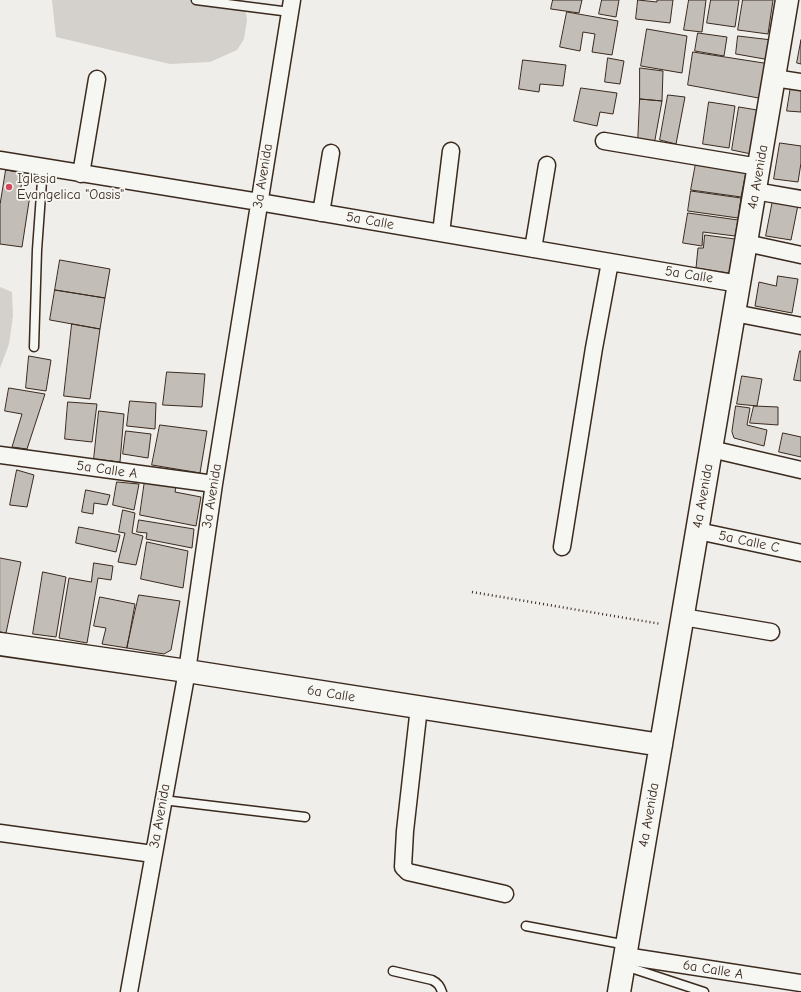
<!DOCTYPE html>
<style>
body{margin:0}
canvas{display:block;background:#efeeea}
</style>
<canvas width="801" height="992"></canvas>
<script>
const context = document.querySelector('canvas').getContext('2d');
context.lineJoin = 'round';
function fill(path, color) { context.fillStyle = color; context.fill(path, 'evenodd'); }
function trace(path, color, width, dash) { context.strokeStyle = color; context.lineWidth = width; context.lineCap = dash ? 'butt' : 'round'; context.setLineDash(dash || []); context.stroke(path); }
function drawText(font, color, halo, rows, align = 'center') {
  context.font = font + ' "Comic Neue",sans-serif'; context.lineWidth = 3.5; context.setLineDash([]); context.textBaseline = 'middle'; context.strokeStyle = halo; context.fillStyle = color; for (const [text, x, y, turn = 0] of rows) {
    context.save(); context.translate(x, y); context.rotate((+turn || 0) * Math.PI / 180); context.textAlign = isNaN(turn) ? turn : align; if (halo) context.strokeText(text, 0, 0); context.fillText(text, 0, 0); context.restore();
  }
}
const green = new Path2D(`
 M52 0H244L247 20 244 39 237 50 210 62 170 64 56 37Z
 M0 287 12 292 13 316 9 344 0 368Z`);
const building = new Path2D(`
 M553 0H582L579 13 551 9Z
 M602 0H619L616 17 599 14Z
 M638 0 657 2V0H673L670 23 636 19Z
 M689 0H706L702 32 684 30Z
 M711 0H739L735 27 707 23Z
 M743 0H773L768 34 738 30Z
 M567 12 618 21 612 55 592 52 595 34 583 32 580 51 560 47Z
 M647 29 687 36 682 73 641 66Z
 M698 33 727 37 724 56 695 51Z
 M738 36 772 40 770 60 736 54Z
 M801 40V64L797 63Z
 M693 52 770 64 764 99 688 85Z
 M608 58 624 61 620 84 605 82Z
 M523 60 566 65 563 86 540 84 539 92 519 89Z
 M640 68 663 71 662 101 640 99Z
 M791 86 801 87V112L787 111Z
 M581 88 617 93 613 114 600 112 597 126 574 121Z
 M668 95 685 97 676 144 660 140Z
 M640 99 662 101 654 145 638 143Z
 M709 102 735 106 729 148 703 144Z
 M739 107 763 111 756 155 732 150Z
 M780 143 801 146V163L798 182 774 179Z
 M696 163 746 172 741 197 691 190Z
 M6 170 23 173 20 194 30 195 22 247 0 244V205Z
 M691 191 741 198 738 218 688 211Z
 M773 200 798 205 791 240 766 236Z
 M688 213 738 220 735 236 703 232 702 246 683 243Z
 M705 235 735 239 729 273 696 268 698 248H703Z
 M60 260 110 269 105 298 55 290Z
 M778 276 798 279 792 313 755 306 759 282 776 286Z
 M55 290 105 298 100 329 50 320Z
 M72 324 100 329 90 399 64 396Z
 M800 351H801V381L794 380Z
 M29 356 51 360 46 391 26 388Z
 M167 372 205 374 202 407 163 405Z
 M742 376 762 379 757 406 737 404Z
 M9 388 45 394 27 449 12 447 22 414 5 411Z
 M130 401 156 403 155 429 127 426Z
 M68 402 97 404 92 442 65 439Z
 M736 406 750 408 747 425 767 430 764 446 734 438 732 432Z
 M754 406 778 407V425L750 423Z
 M99 411 124 414 120 462 94 459Z
 M160 425 207 431 200 473 152 465Z
 M126 431 151 434 148 458 123 454Z
 M783 433 801 437V457L779 452Z
 M17 470 34 475 27 507 10 505Z
 M145 480 176 486 175 492 201 497 196 526 140 515Z
 M117 482 139 484 134 510 113 505Z
 M86 490 110 495 107 505 94 503 93 514 82 512Z
 M123 510 135 513 132 533 143 536 136 565 118 562 125 533 119 532Z
 M139 520 194 529 192 548 146 539 147 533 137 532Z
 M79 527 120 535 116 552 76 543Z
 M147 542 188 551 183 588 141 579Z
 M0 558 21 562 6 633 0 632Z
 M94 563 113 566 111 580 98 578 87 643 59 638 69 578 91 582Z
 M43 572 66 577 56 637 33 634Z
 M139 595 180 601 171 650 164 654 127 648Z
 M100 597 135 604 127 648 102 644 106 628 94 626Z`);
const path = new Path2D(`
 M472 592 661 624`);
const lane = new Path2D(`
 M196 0 290 12
 M34 347 37 250 43 167
 M163 800 305 817
 M526 926 627 945
 M625 966 704 992
 M393 971 432 980C438 983 440 986 442 992`);
const street = new Path2D(`
 M774 78 801 82
 M604 141 759 167
 M0 160 259 202 739 284
 M81 174 97 79
 M755 191 801 199
 M321 213 331 153
 M441 233 451 151
 M746 243 801 255
 M533 249 547 165
 M734 313 801 326
 M711 449 801 470
 M0 455 214 484
 M698 531 801 553
 M562 547 594 348 610 262
 M683 617 771 632
 M419 707 405 831 403 867 408 872 505 894
 M0 833 153 854
 M625 956 801 983
 M129 992 187 671 214 484 292 0`);
const secondary = new Path2D(`
 M0 644 187 671 661 745
 M619 992 787 0`);
const markers = [
 [9,187,4,"#d1495b"]
];
const streetNames = [
 ["3a Avenida",263,176,-81],
 ["4a Avenida",758,177,-80],
 ["5a Calle",370,221,10],
 ["5a Calle",689,275,9],
 ["5a Calle A",107,470,8],
 ["3a Avenida",212,496,-81],
 ["4a Avenida",703,496,-80],
 ["5a Calle C",749,542,12],
 ["6a Calle",331,694,9],
 ["4a Avenida",649,815,-80],
 ["3a Avenida",160,816,-80],
 ["6a Calle A",713,970,9]
];
const poiNames = [
 ["Iglesia",17,179],
 ["Evangelica \"Oasis\"",17,195]
];
fill(green, '#d4d1cc');
fill(building, '#c2bdb7');
trace(building, '#3b2a1e', 1);
trace(lane, '#3b2a1e', 11);
trace(street, '#3b2a1e', 19);
trace(secondary, '#3b2a1e', 25);
trace(path, '#3b2a1e', 2.5, [1, 3]);
trace(lane, '#f6f6f2', 8);
trace(street, '#f6f6f2', 16);
trace(secondary, '#f6f6f2', 22);
for (const [x, y, r, color] of markers) { const dot = new Path2D(); dot.arc(x, y, r, 0, 2 * Math.PI); context.fillStyle = color; context.fill(dot); trace(dot, '#f6f6f2', 1.5); }
drawText('14px', '#3b2a1e', '#f6f6f2', streetNames);
drawText('14px', '#3b2a1e', '#f6f6f2', poiNames, 'left');
</script>
